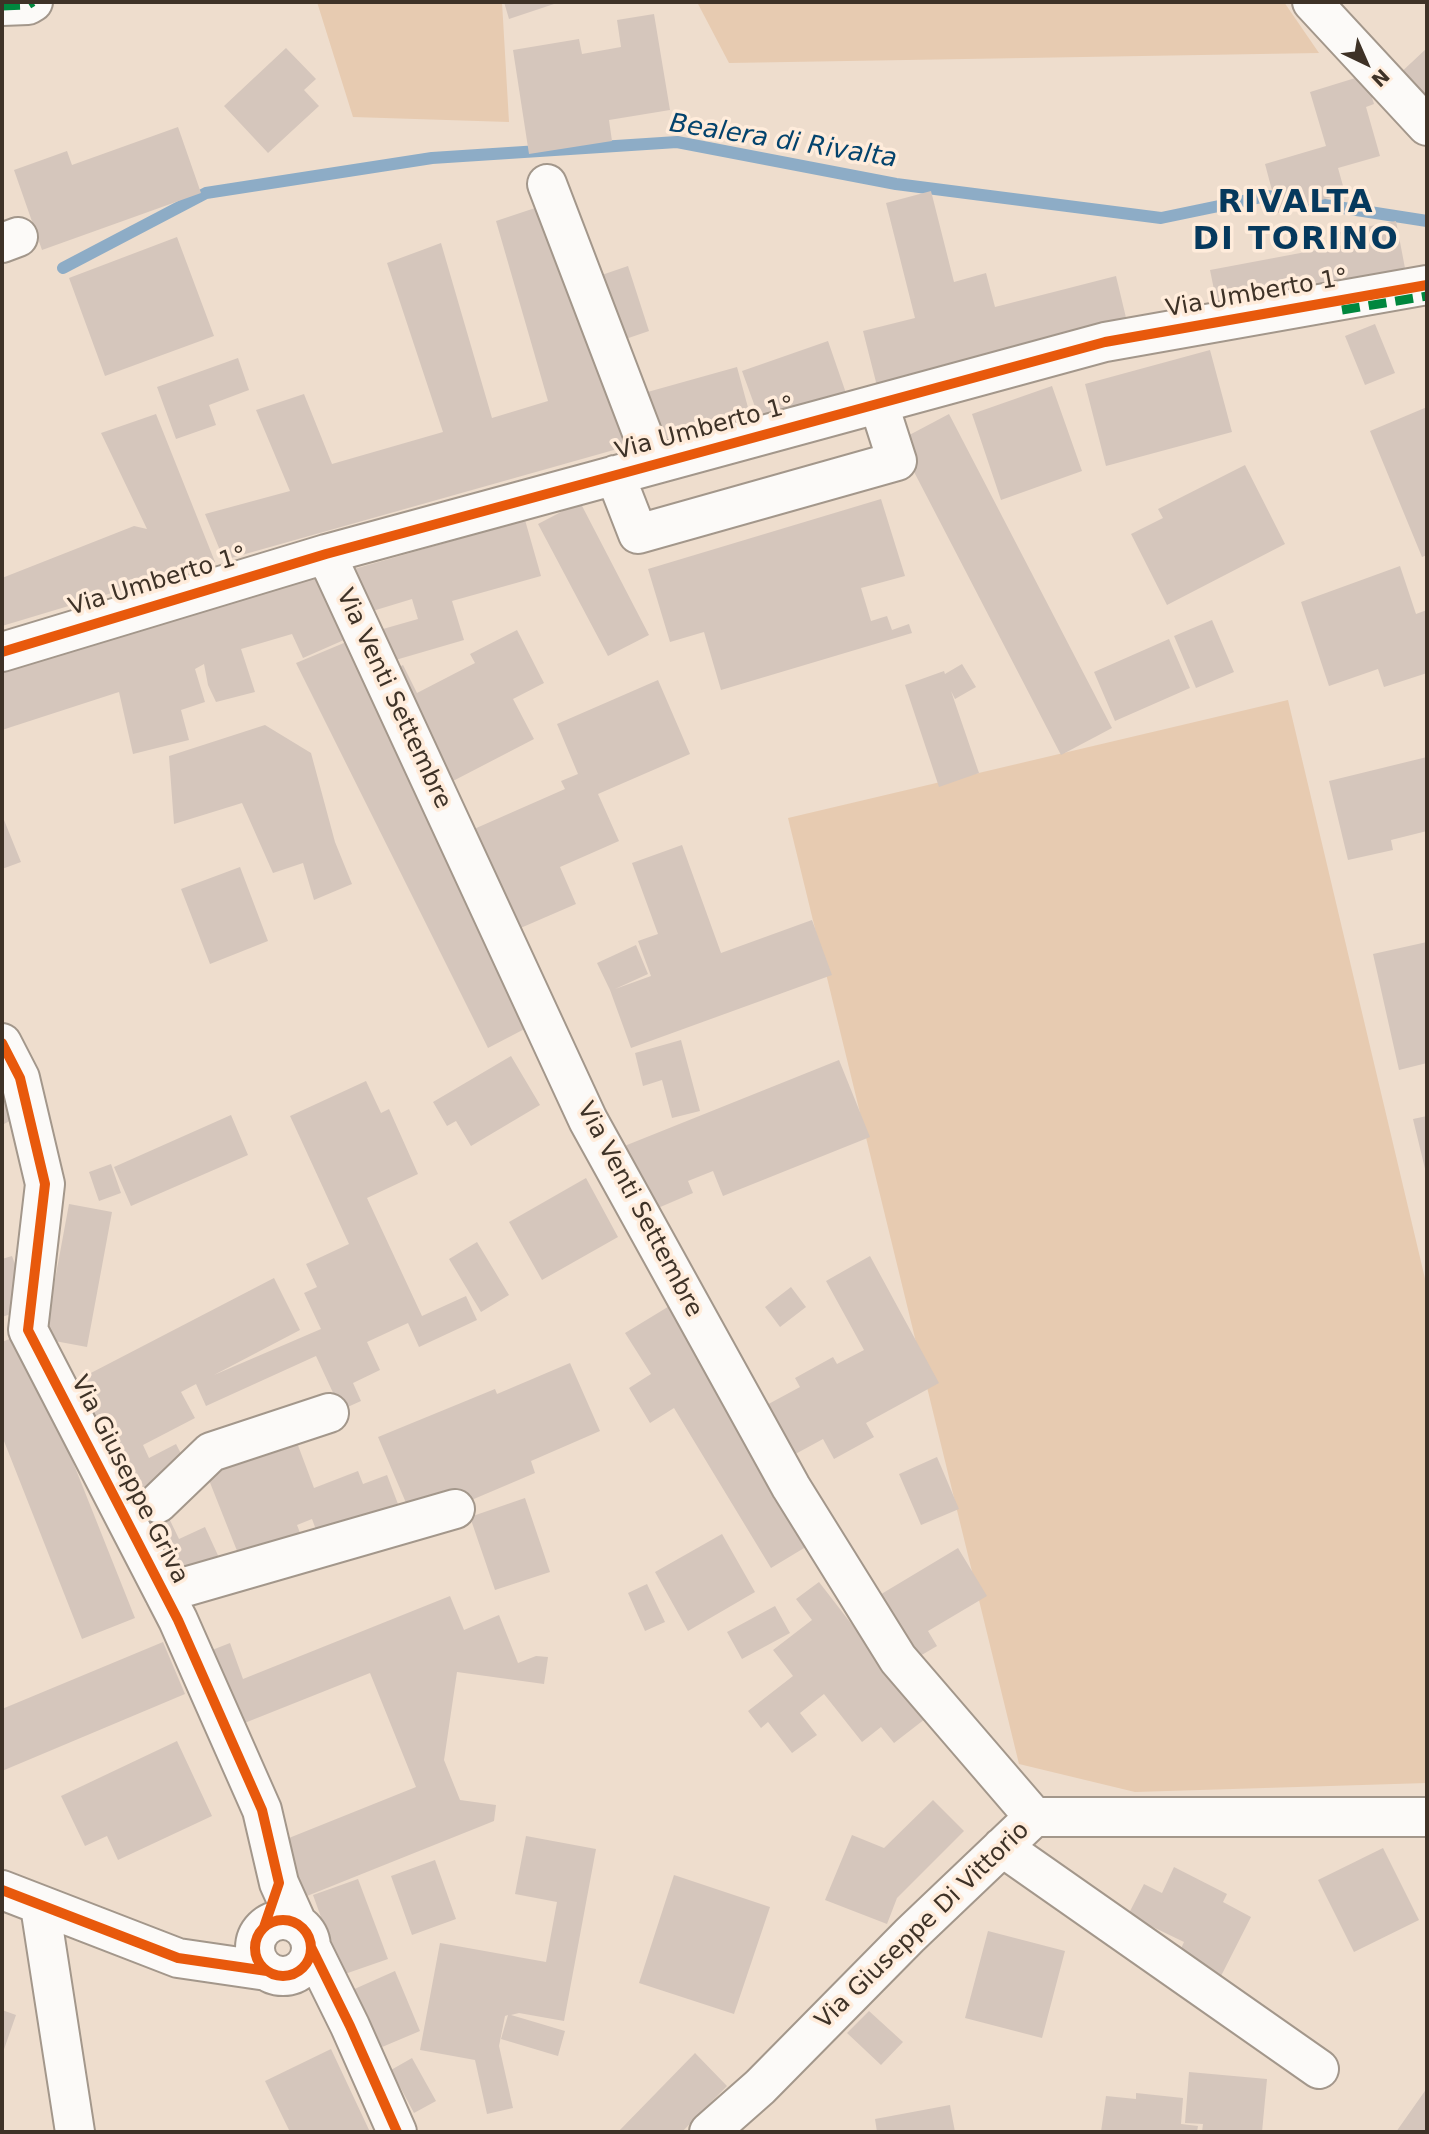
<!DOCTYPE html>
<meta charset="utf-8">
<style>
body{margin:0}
#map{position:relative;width:1429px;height:2134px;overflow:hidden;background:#eeddcd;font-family:"DejaVu Sans",sans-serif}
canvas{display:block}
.frame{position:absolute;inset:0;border:4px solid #3e3227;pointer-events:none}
.north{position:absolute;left:1331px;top:28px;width:70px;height:70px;-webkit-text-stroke:5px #ffecdb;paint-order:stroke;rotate:136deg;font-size:19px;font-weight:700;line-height:28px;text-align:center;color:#3e3227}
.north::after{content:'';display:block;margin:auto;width:24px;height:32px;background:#3e3227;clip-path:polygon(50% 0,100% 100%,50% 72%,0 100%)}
</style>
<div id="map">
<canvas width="1429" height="2134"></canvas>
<div class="frame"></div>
<div class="north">N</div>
</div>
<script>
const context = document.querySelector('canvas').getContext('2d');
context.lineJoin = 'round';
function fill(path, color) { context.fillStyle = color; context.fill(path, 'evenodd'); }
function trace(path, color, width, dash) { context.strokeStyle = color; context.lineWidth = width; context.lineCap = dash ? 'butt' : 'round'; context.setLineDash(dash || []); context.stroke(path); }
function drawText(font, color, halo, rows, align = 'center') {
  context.font = font + ' "DejaVu Sans",sans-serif'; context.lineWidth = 7; context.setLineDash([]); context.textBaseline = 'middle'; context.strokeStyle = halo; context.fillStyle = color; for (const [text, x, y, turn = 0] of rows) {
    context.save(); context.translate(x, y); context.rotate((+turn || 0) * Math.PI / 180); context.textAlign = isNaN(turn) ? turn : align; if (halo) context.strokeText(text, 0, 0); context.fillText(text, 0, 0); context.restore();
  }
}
const green = new Path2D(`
 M317 2H502L509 122 353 117Z
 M697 2H1284L1319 53 729 63Z
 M1288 700 1427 1287V1783L1135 1792 1019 1764 788 818Z`);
const stream = new Path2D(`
 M63 268 206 193 432 158 677 142 896 184 1161 218 1267 196 1427 221`);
const building = new Path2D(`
 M504 2H560L509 19Z
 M654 14 670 110 609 120 612 141 529 154 513 50 579 39 582 54 621 47 617 20Z
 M286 48 316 79 304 90 319 106 268 153 224 106Z
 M1427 48V111L1396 77Z
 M1365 75 1374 104 1366 107 1380 156 1338 168 1345 193 1278 213 1265 164 1326 146 1310 92Z
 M178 127 201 193 42 250 14 170 67 151 72 165Z
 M931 191 954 282 986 273 995 307 1116 276 1128 326 878 390 863 331 915 318 886 203Z
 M541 206 628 446 224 560 205 514 290 491 256 410 304 394 332 464 443 432 387 263 441 243 492 418 548 401 496 221Z
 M1396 221 1408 284 1220 319 1210 270 1343 245 1340 232Z
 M177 237 214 336 105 376 69 278Z
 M628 266 649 331 611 344 590 279Z
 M1375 324 1395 373 1365 385 1345 336Z
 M828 341 847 396 762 426 742 371Z
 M1210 350 1232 432 1106 466 1085 384Z
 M238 358 249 390 209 405 216 425 176 439 157 387Z
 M737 367 753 426 660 452 644 393Z
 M1052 386 1082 471 1001 500 972 414Z
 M1427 407V555L1422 557 1370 431Z
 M156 414 215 562 2 626V578L134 526 147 529 101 433Z
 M949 414 1112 728 1061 755 898 441Z
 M1245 465 1285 544 1167 605 1131 534 1163 518 1158 509Z
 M881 499 905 576 861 588 871 621 887 616 892 630 909 624 912 633 721 690 704 632 670 642 648 569Z
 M580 502 649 635 608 656 538 524Z
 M525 520 541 576 452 601 464 640 392 661 383 629 418 619 412 599 353 617 340 573Z
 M321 566 353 636 303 658 292 634 241 649 255 692 216 702 208 685 204 664 195 669 205 702 181 710 189 740 133 754 119 692 2 730V665Z
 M1400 566 1416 614 1427 610V673L1384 687 1378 669 1329 686 1301 602Z
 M1212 620 1234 672 1196 688 1174 636Z
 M517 630 544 683 513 699 534 739 426 795 536 1023 488 1048 296 663 351 640 371 681 403 665 417 693 475 663 470 654Z
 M1169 639 1190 688 1115 721 1094 672Z
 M962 664 976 687 955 699 951 691 979 773 939 787 905 685 944 671 945 674Z
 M658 680 690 754 598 794 619 841 560 867 576 904 509 933 465 833 565 789 561 781 578 774 557 724Z
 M265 725 311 753 335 842 352 884 314 900 303 863 273 873 242 803 174 824 169 756Z
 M1427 757V831L1391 840 1393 850 1348 860 1329 781Z
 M2 815 21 862 2 869Z
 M682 845 721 953 812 920 832 975 631 1048 610 990 597 963 636 945 648 974 615 989 651 976 638 941 658 934 632 863Z
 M240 867 268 941 210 964 181 889Z
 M1427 942V1063L1399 1070 1373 954Z
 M681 1040 700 1111 672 1118 662 1080 643 1086 635 1053Z
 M511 1056 540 1105 471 1146 456 1121 447 1126 433 1102Z
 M839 1060 870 1137 723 1196 713 1171 688 1181 693 1193 644 1214 617 1149Z
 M13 1079 29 1111 2 1125V1085Z
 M366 1081 381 1113 389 1109 418 1174 367 1198 422 1316 466 1296 477 1320 419 1347 408 1323 367 1342 380 1370 353 1383 361 1401 341 1410 316 1356 206 1406 196 1384 181 1392 195 1418 143 1445 149 1458 176 1444 198 1487 130 1523 60 1389 274 1278 300 1330 214 1375 321 1329 304 1293 317 1287 306 1264 349 1244 290 1116Z
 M231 1115 248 1155 131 1206 114 1167Z
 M1427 1116V1173H1426L1413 1119Z
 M111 1164 121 1193 99 1201 89 1172Z
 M586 1178 618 1237 542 1280 509 1222Z
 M69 1204 112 1212 87 1347 44 1339Z
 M477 1242 509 1295 481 1312 449 1259Z
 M12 1256 31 1307 2 1317V1259Z
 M870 1256 939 1383 866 1423 874 1437 834 1459 823 1439 777 1464 750 1414 800 1387 795 1378 833 1357 837 1364 864 1350 826 1281Z
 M791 1287 806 1307 780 1327 765 1307Z
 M671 1305 814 1542 771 1568 674 1408 650 1423 629 1388 651 1374 625 1333Z
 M22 1334 135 1618 82 1639 2 1436V1342Z
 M570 1363 600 1431 531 1461 535 1473 415 1524 378 1437 495 1389 497 1394Z
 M296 1440 314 1488 358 1471 363 1484 387 1475 401 1512 321 1543 312 1519 297 1525 304 1543 243 1566 207 1475Z
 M937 1457 959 1509 921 1525 899 1474Z
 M525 1498 550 1572 495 1590 470 1517Z
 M166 1512 179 1539 205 1527 221 1562 153 1594 124 1532Z
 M722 1534 755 1592 688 1631 655 1572Z
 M958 1548 987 1596 928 1631 937 1646 896 1670 858 1608Z
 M819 1582 925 1719 894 1743 881 1727 862 1742 824 1694 800 1713 817 1735 792 1753 768 1722 761 1728 748 1711 793 1676 773 1650 812 1620 796 1599Z
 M647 1584 665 1622 645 1631 628 1593Z
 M450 1596 464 1630 499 1615 518 1663 536 1656 548 1657 544 1684 457 1672 444 1760 460 1800 496 1805 494 1821 302 1898 279 1842 416 1787 370 1673 232 1728 202 1654 230 1643 243 1679Z
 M775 1606 790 1633 742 1659 727 1632Z
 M163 1642 185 1694 2 1771V1709Z
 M177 1741 212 1816 118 1860 107 1836 85 1846 61 1796Z
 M933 1800 964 1831 897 1898 887 1924 825 1900 852 1835 884 1848Z
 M526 1836 596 1849 564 2021 519 2013 511 2015 565 2031 558 2056 501 2039 508 2015 505 2016 499 2046 513 2108 487 2114 475 2060 420 2050 440 1943 546 1962 557 1902 515 1894Z
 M1383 1848 1419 1920 1354 1952 1318 1880Z
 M435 1860 456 1919 412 1935 391 1876Z
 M1174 1867 1227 1894 1223 1902 1251 1917 1221 1976 1178 1955 1184 1942 1128 1915 1144 1884 1162 1893Z
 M674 1875 770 1907 734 2014 639 1983Z
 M358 1879 388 1959 342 1975 313 1895Z
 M988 1931 1065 1951 1042 2038 965 2018Z
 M395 1971 420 2031 375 2050 350 1991Z
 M2 2010 16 2015 2 2055Z
 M869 2011 903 2042 881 2065 847 2033Z
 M331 2049 370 2132H290L265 2081Z
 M695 2053 727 2086 682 2132H618Z
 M412 2058 436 2101 414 2113 391 2070Z
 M1189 2072 1267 2079 1262 2132H1202L1203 2124 1185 2123Z
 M1427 2088V2132H1396Z
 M1136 2093 1183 2098 1181 2124 1198 2126 1197 2132H1101L1106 2096 1136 2099Z
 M950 2105 955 2132H877L875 2119Z`);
const minor = new Path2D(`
 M1312 2 1427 126
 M2 6 28 5 33 2
 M547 184 654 464
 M2 243 18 237
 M615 475 638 534 897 461 879 405
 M326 554 588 1120 791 1487 898 1659 1034 1817
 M2 652 326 554 1105 342 1427 285
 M2 1043 20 1078 45 1184 28 1330 178 1620 262 1810 279 1883 297 1923
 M158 1503 211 1452 329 1413
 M164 1593 455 1509
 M1002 1847 1319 2069
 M2 1890 178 1958 267 1971
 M40 1906 75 2132
 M255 1948a28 28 0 1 1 56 0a28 28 0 1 1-56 0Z
 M311 1947 350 2026 397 2132
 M709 2132 760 2087 910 1935 1034 1817H1427`);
const quiet = new Path2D(`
 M2 6 28 5 33 2
 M1342 310 1427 296`);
const cycleway = new Path2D(`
 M2 652 326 554 1105 342 1427 285
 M2 1043 20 1078 45 1184 28 1330 178 1620 262 1810 279 1883 264 1927
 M2 1890 178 1958 267 1971
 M255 1948a28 28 0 1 1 56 0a28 28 0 1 1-56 0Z
 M311 1947 350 2026 397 2132`);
const streetNames = [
 ["Via Umberto 1°",1257,294,-10],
 ["Via Umberto 1°",705,429,-15],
 ["Via Umberto 1°",158,582,-17],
 ["Via Venti Settembre",393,699,65],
 ["Via Venti Settembre",639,1210,62],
 ["Via Giuseppe Griva",129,1480,63],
 ["Via Giuseppe Di Vittorio",923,1926,-44]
];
const waterNames = [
 ["Bealera di Rivalta",783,142,9]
];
const districtNames = [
 ["RIVALTA",1296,204],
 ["DI TORINO",1296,241]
];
fill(green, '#e7cbb1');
trace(stream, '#8dacc6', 12);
fill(building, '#d5c6bc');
trace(minor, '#a3978b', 42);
trace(minor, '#fcfaf8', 38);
trace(quiet, '#00873e', 9, [18, 9]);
trace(cycleway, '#e8590c', 10);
drawText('24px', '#3e3227', '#ffecdb', streetNames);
drawText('italic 26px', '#03436d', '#ffecdb', waterNames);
context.letterSpacing = '2px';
drawText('bold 32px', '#06395d', '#ffecdb', districtNames);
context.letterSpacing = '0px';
</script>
